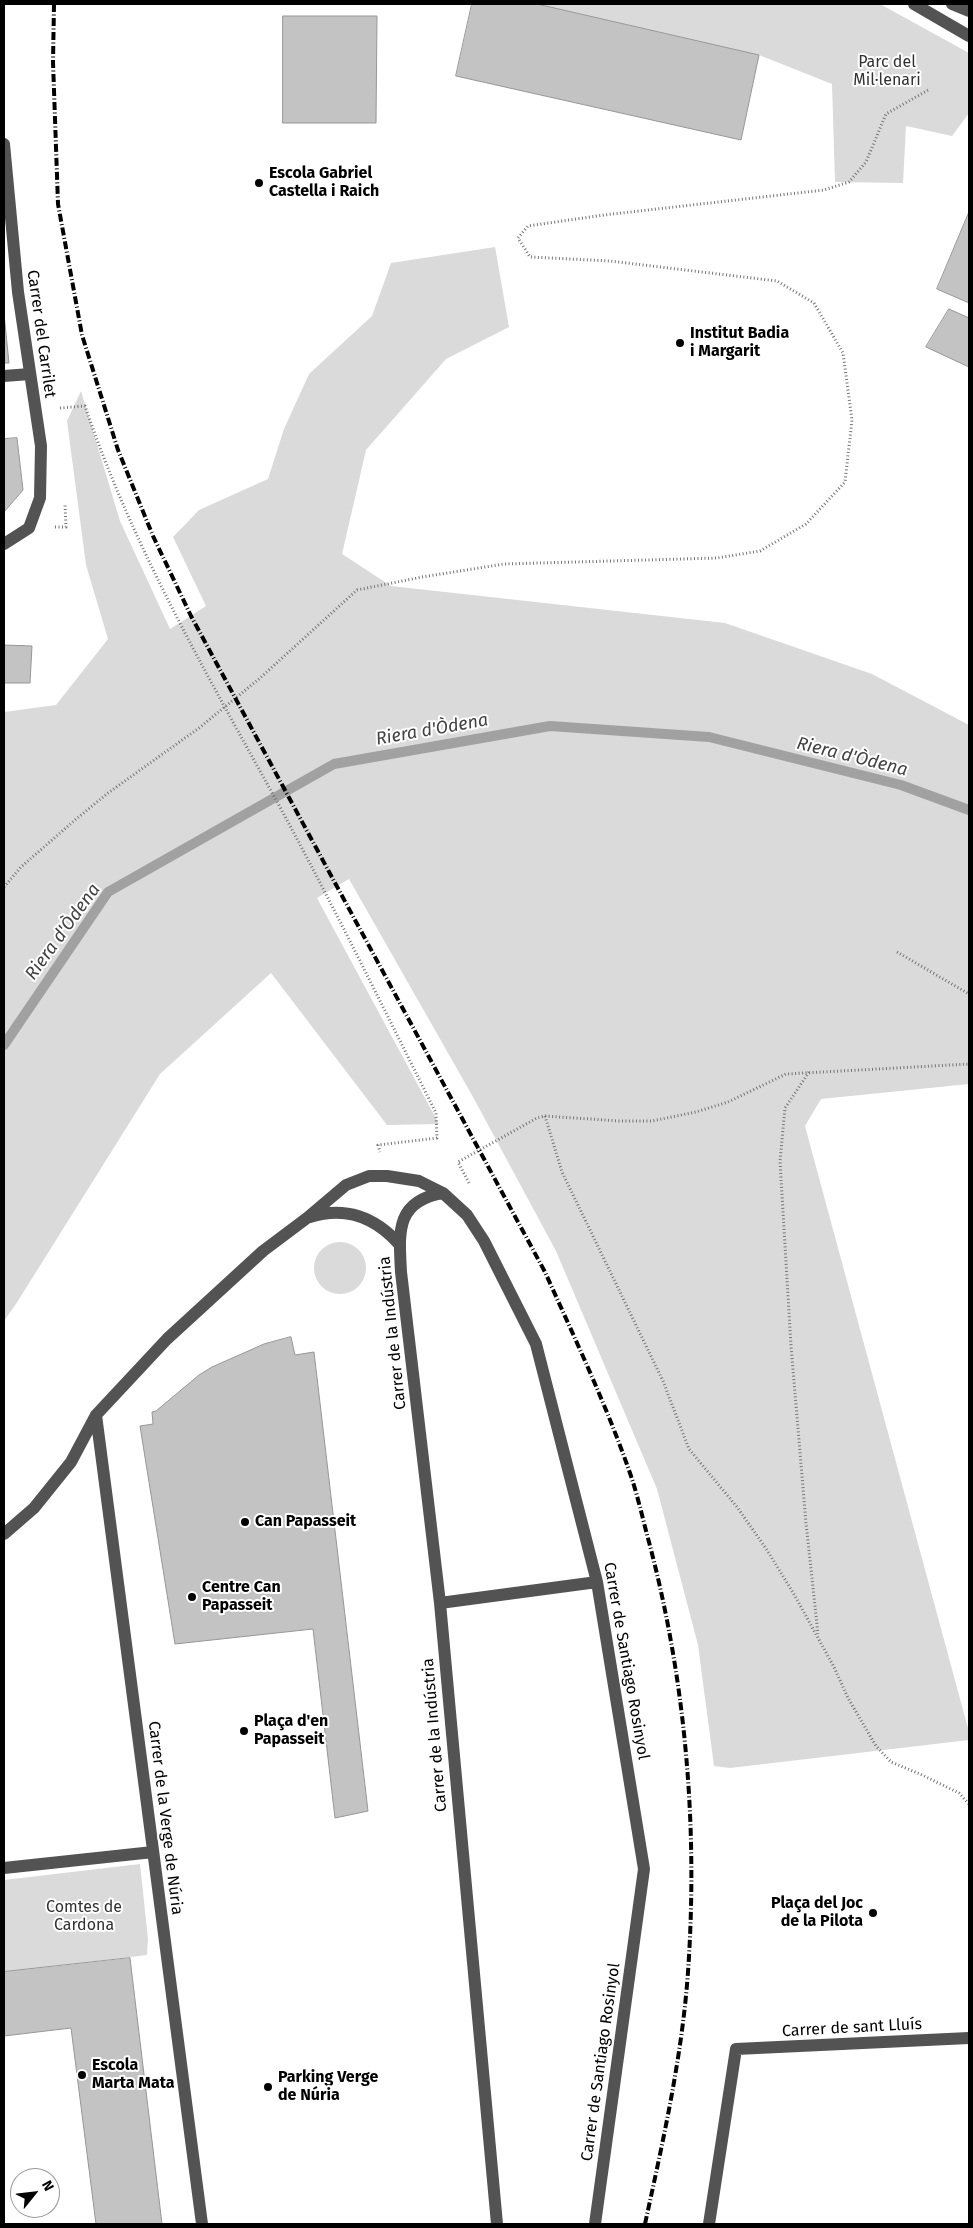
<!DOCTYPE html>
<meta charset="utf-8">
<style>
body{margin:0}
#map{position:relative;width:973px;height:2228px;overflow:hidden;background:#fff;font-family:"Fira Sans",sans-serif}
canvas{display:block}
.frame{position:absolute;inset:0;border:5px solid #000;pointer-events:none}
.north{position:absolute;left:10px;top:2168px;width:50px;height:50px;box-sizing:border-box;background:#fff;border:1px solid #999;border-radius:50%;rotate:61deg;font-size:14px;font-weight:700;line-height:20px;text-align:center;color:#000}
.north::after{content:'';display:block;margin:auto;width:18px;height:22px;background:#000;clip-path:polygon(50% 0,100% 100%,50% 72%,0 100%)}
</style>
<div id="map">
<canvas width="973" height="2228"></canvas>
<div class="frame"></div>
<div class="north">N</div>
</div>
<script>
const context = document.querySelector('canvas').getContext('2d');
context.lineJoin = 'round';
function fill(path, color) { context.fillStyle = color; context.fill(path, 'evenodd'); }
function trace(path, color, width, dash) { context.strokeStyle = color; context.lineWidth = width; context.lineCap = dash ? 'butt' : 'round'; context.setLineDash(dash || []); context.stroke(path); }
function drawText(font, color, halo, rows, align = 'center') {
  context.font = font + ' "Fira Sans",sans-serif'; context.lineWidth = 4; context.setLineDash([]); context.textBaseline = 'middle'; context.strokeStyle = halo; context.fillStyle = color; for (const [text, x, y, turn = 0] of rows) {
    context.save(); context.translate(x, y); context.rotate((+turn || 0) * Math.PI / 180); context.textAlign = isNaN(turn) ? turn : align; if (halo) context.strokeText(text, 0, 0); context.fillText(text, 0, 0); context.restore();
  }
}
const green = new Path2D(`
 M537 4H880L969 53V113L952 136 906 126 903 183 835 182 832 84 759 55Z
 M495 247 509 327 446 359 366 450 342 554 391 586 725 623 872 674 969 725V1084L821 1099 805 1126 969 1732V1740L730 1768 714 1766 698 1645 657 1489 556 1251 473 1097 349 879 317 898 439 1124 387 1125 271 973 160 1074 16 1304 4 1321V712L56 705 108 639 86 565 67 421 81 391 120 521 170 629 206 606 173 537 199 510 268 479 284 429 309 374 372 316 391 263Z
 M314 1268a26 26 0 1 1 52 0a26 26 0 1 1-52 0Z
 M140 1864 148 1939 147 1955 4 1972V1880Z`);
const stream = new Path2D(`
 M4 1045 108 892 334 764 550 726 709 737 901 785 969 810`);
const building = new Path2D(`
 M472 4H537L759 55 741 140 456 76Z
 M283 16H377L376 123H283Z
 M969 212V303L937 289Z
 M949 309 969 318V367L926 347Z
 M4 314 9 363H4Z
 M17 438 23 490 4 512V439Z
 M4 645 32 646 30 683H4Z
 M291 1337 295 1355 314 1352 368 1811 335 1818 313 1629 175 1644 140 1426 153 1424 152 1412 156 1411 199 1375 212 1367 264 1344Z
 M130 1958 162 2224H96L71 2028 4 2036V1972Z`);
const path = new Path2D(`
 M60 408 85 406C133 548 209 678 281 809 335 909 385 1011 436 1113L437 1138 378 1145 380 1152
 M55 527H66L65 504
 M4 887 21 867 75 820 108 793 199 728 259 679 357 590 422 577 504 564 717 558 760 551 806 524 845 482 852 420 843 353 814 303 777 281 610 261 530 257 518 238 528 226 604 215 824 190 849 182 866 162 886 114 930 89
 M897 952 969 994
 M809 1072 785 1108 780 1161 791 1346 806 1523 818 1634
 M545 1116 562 1172 663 1381 689 1449 737 1507 767 1550 795 1596 834 1667 848 1698 876 1746 891 1762 920 1774 959 1793 969 1804
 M469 1183 458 1162 537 1118 545 1116 620 1121H652L696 1112 728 1102 786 1074 969 1064`);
const minor = new Path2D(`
 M914 4 969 36
 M952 4 969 11
 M4 144 18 292 41 446 40 498 29 528 4 544
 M4 376 30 374
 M443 1193C395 1201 399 1233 401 1272L440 1603 497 2224
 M310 1217C345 1206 375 1217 399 1244
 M96 1415 202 2224
 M4 1534 34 1508 71 1462 96 1415 167 1339 263 1251 307 1218 346 1185 369 1176H387L419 1181 443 1193 467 1215 484 1241 536 1344 597 1582 644 1869 595 2224
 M440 1603 597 1582
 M4 1868 153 1852
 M709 2224 736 2049 969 2038`);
const rail = new Path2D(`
 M54 4 53 62 58 204 82 335 118 450 153 536 191 616 545 1272C575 1339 607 1406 631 1476 638 1497 643 1520 649 1542 686 1682 698 1828 688 1972 682 2057 663 2141 645 2224`);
const markers = [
 [259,183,5,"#000"],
 [680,343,5,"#000"],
 [245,1522,5,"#000"],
 [192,1597,5,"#000"],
 [244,1731,5,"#000"],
 [873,1913,5,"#000"],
 [82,2075,5,"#000"],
 [268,2087,5,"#000"]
];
const parkNames = [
 ["Parc del",887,63],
 ["Mil·lenari",887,81],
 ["Comtes de",84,1908],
 ["Cardona",84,1926]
];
const poiNames = [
 ["Escola Gabriel",269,174],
 ["Castella i Raich",269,192],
 ["Institut Badia",690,334],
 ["i Margarit",690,352],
 ["Can Papasseit",255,1522],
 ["Centre Can",202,1588],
 ["Papasseit",202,1606],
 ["Plaça d'en",254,1722],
 ["Papasseit",254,1740],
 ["Plaça del Joc",863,1904,"right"],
 ["de la Pilota",863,1922,"right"],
 ["Escola",92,2066],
 ["Marta Mata",92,2084],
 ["Parking Verge",278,2078],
 ["de Núria",278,2096]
];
const streetNames = [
 ["Carrer del Carrilet",41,334,82],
 ["Carrer de la Indústria",393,1333,-96],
 ["Carrer de Santiago Rosinyol",626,1661,80],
 ["Carrer de la Indústria",435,1735,-95],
 ["Carrer de la Verge de Núria",165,1818,83],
 ["Carrer de sant Lluís",852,2028,-3],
 ["Carrer de Santiago Rosinyol",601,2062,-82]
];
const waterNames = [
 ["Riera d'Òdena",432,730,-10],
 ["Riera d'Òdena",852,757,14],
 ["Riera d'Òdena",63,932,-54]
];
fill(green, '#dadada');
trace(stream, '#a1a1a1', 10);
fill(building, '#c3c3c3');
trace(building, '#979797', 1);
trace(path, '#757575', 3, [1, 2.5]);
trace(minor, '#535353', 12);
trace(rail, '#000', 4, [8, 2.5, 1, 2.5]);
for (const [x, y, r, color] of markers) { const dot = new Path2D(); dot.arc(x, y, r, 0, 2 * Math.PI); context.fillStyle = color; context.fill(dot); trace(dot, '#fff', 2); }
drawText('16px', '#313131', '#fff', parkNames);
drawText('bold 16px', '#000', '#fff', poiNames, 'left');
drawText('16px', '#000', '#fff', streetNames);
drawText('italic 18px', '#424242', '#fff', waterNames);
</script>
